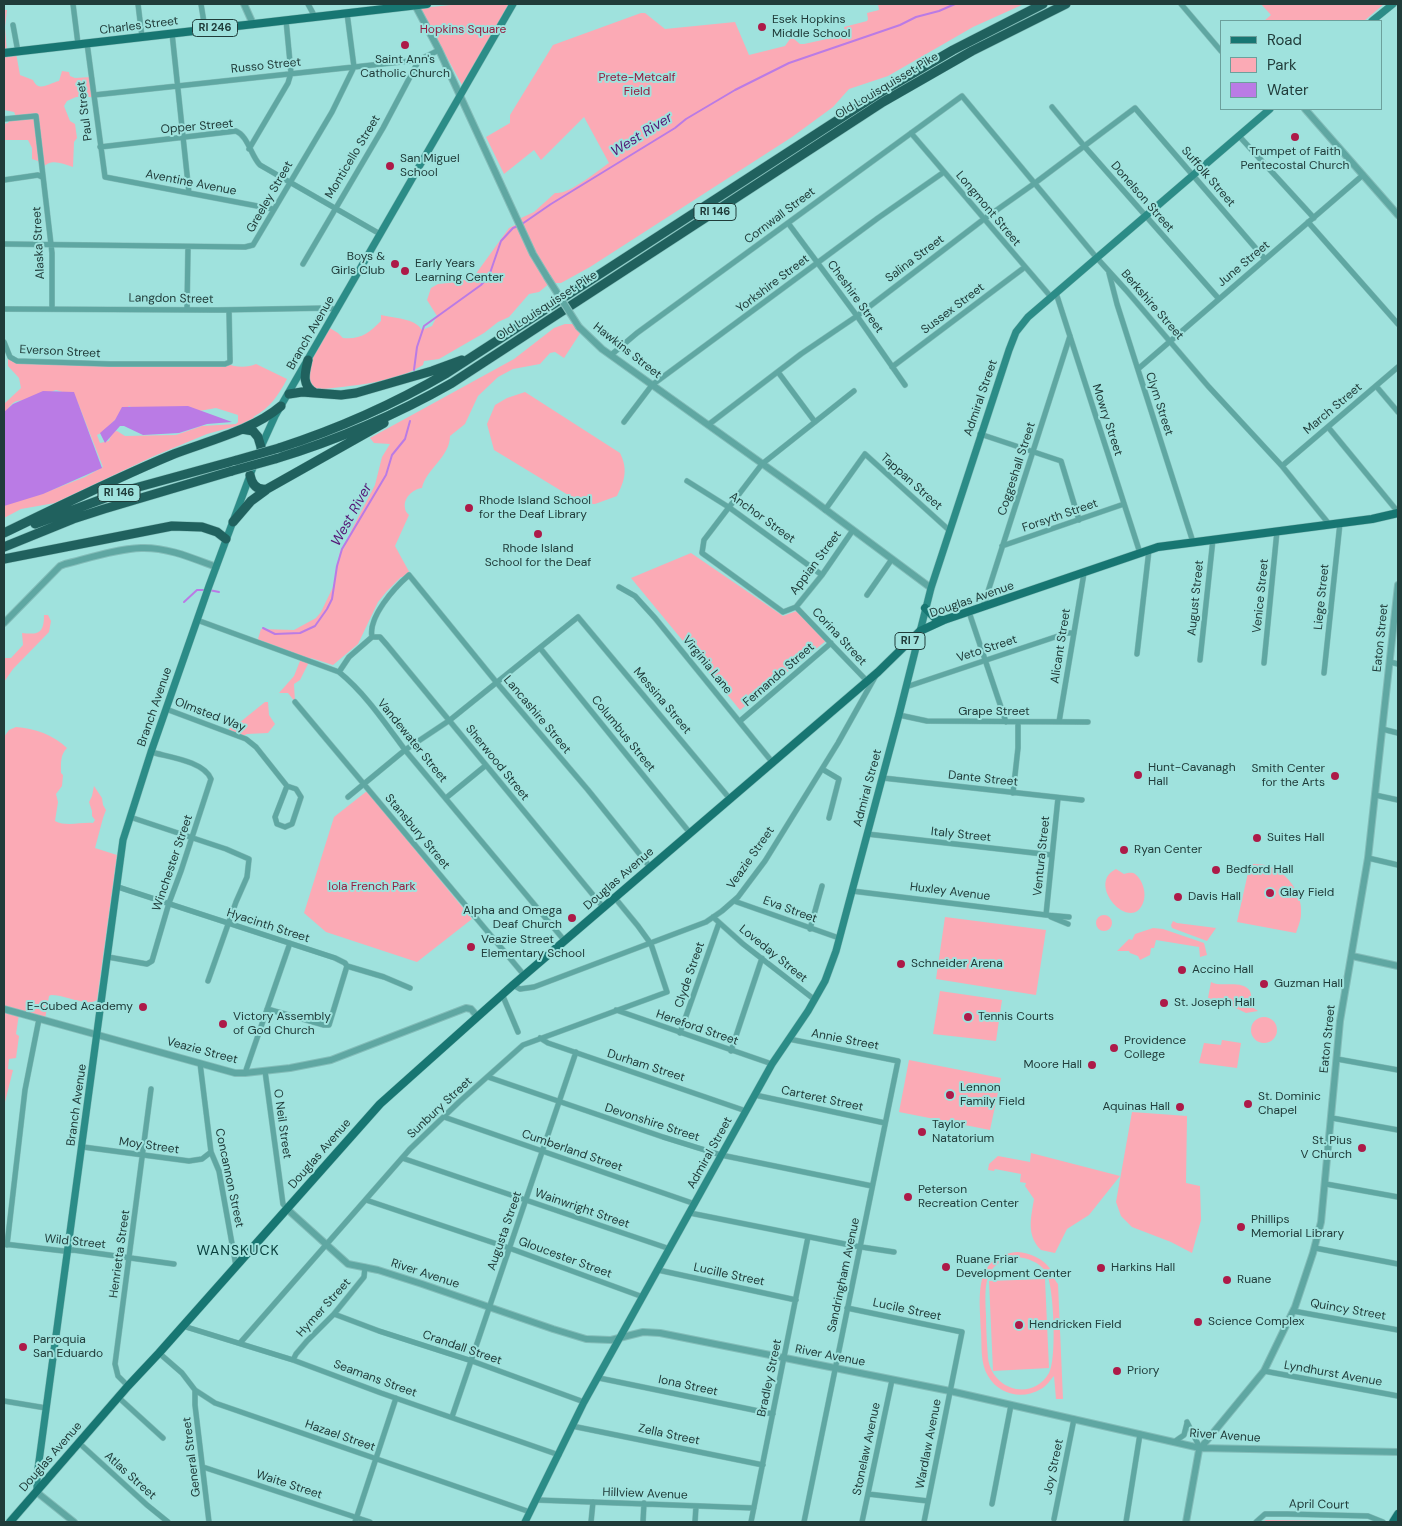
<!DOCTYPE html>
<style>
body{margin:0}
#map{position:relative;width:1402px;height:1526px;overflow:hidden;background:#9fe2dd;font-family:"DM Sans",sans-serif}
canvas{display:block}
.frame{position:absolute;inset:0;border:5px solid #203c3a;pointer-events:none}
.legend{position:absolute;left:1220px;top:20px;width:162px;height:90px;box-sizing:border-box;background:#9fe2dd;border:1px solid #6ca09c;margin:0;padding:6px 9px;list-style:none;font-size:15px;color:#203c3a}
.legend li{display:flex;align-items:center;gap:10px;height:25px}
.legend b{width:25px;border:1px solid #6ca09c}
</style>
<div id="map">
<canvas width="1402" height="1526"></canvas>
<div class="frame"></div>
<ul class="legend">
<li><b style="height:6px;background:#177672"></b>Road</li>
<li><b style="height:14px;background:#fbaab5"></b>Park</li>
<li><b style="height:14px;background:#ba7be5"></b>Water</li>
</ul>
</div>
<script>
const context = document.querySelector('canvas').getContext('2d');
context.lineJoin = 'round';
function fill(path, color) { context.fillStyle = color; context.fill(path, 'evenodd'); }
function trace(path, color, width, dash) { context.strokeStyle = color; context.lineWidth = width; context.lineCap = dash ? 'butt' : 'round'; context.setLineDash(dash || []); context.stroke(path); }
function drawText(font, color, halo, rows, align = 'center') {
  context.font = font + ' "DM Sans",sans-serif'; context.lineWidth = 4; context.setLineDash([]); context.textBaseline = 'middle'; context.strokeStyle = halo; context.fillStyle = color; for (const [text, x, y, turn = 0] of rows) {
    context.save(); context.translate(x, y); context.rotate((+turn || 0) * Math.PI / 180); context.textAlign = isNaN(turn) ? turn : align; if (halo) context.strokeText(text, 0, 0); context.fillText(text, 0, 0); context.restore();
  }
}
const green = new Path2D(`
 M462 4H510L462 85 420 8Z
 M878 4H1024L973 27 888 76 849 89 833 107 792 137 590 267 561 283H550L539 292 529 294 509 317 498 322 484 333 439 359 424 361 423 365C393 384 352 385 317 390L303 381 306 370 328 327 338 333 343 338C360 340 369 333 381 321V315C393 318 415 318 422 330L432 326 437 316 427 300 431 288 438 284 448 283 452 278 462 281 475 275 509 228 519 223V219L534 212 555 193C569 195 597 171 609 163L584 117 541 160 534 150 504 174 486 137 510 123V115L553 45 641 13H645L665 29 735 22 749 55 785 46 790 39H794L800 44H804L845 35 844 27 867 21 868 19 867 13 879 10Z
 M1261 4H1384L1364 21H1264L1271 15Z
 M4 10H7L5 27 7 52 16 53 20 75 33 80C39 93 49 83 59 81L62 71 69 72 70 76 75 78 91 77 93 97H76L67 101 64 106 70 121 75 124 77 138 74 142 73 167C60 163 51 158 41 169L38 161 32 159V148L28 140H4V124L8 123 10 119 14 118 15 114 14 112 4 110V73L5 66 4 63Z
 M565 324H575L581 332 564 358 555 352 550 353 540 364 513 369 498 377 478 396 465 424 450 436C450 457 426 469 422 488 413 489 403 498 405 508 405 511 407 513 409 515L395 546 412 577H401L387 591 378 602 358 644 333 665 311 658 300 680 294 684 295 702 288 693H279L294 676 302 656 259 640 258 639 261 629 294 630 316 618 321 612 333 587 340 552 344 548 352 529 375 485 382 457 390 444 374 443 370 438 514 359 554 328Z
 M8 354 21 360 227 364C235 367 247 368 256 364L287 379C278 396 270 408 253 417H255L240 425 207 434 154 456 55 503 21 509 4 518V500L39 495 85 477 103 467 78 403 72 395 56 390C49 392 41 398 34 400 15 402 17 396 4 414V404L21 388 19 378 8 366ZM129 406 135 409 199 411 216 408 238 415V422L236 424 202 426 176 435 125 436 117 431 112 432 109 441 100 443 97 435 103 432Z
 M525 392 620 453C628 469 625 480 617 496L595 504H583L494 450 487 424 495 405 507 398Z
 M691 553 783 616 802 609 827 640 740 710 631 578Z
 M44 615H48L51 621 49 632 13 669 4 682V658H11L23 645 22 633C39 635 44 633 44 615Z
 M265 702H268L269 715 275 724 268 733 247 734 240 737 228 731 232 724 239 723Z
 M16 727C34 728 54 735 67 748 60 755 61 763 61 773L63 775 62 786 56 794 58 802 55 821C66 827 81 822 93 823L95 820 92 816V811L89 802 92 796 94 786 102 798 103 805 106 810 103 818 95 848 117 855 97 1000C86 1007 66 995 51 995L49 996 45 1019 19 1014 16 1034 19 1036 16 1058 9 1059 8 1069 13 1070 4 1106V737L9 730Z
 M367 791 472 919 417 962 326 932 304 913 334 817Z
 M1250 864C1255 864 1260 864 1265 865 1286 870 1303 893 1301 914 1301 920 1298 927 1296 933L1237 922Z
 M1116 869 1124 874C1128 873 1132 872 1135 874 1143 880 1147 894 1143 903 1131 934 1085 884 1116 869Z
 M1096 923a8 8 0 1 1 16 0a8 8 0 1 1-16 0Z
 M945 917 1046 930 1036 995 936 979Z
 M1173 921 1177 923 1216 928 1207 941 1172 928 1171 925Z
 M1153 928 1163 929 1204 943 1207 955 1200 957 1199 947 1156 940 1154 948H1151L1150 955 1140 960 1138 956 1130 953 1129 951H1117L1129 939 1132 940 1135 934Z
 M1211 982C1221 988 1242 979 1250 991 1252 995 1251 1002 1252 1007L1258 1011 1246 1013 1223 1002 1208 998Z
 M940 991 1002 1000 996 1041 933 1034Z
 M1251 1030a13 13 0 1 1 26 0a13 13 0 1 1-26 0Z
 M1222 1040 1241 1043 1237 1068 1199 1063 1204 1043 1221 1045Z
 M909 1060 1001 1078 990 1130 899 1112Z
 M1132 1112 1187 1116 1186 1183 1200 1186 1201 1220 1192 1253 1171 1242 1132 1227 1121 1216 1116 1202Z
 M1031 1153 1120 1176 1089 1215 1067 1229 1055 1253 1041 1250C1026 1235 1031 1218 1034 1199L1025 1186 1026 1183 1020 1182 1021 1174 995 1169 994 1171 988 1170 989 1164 998 1156 1030 1162Z
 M1017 1252C1030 1253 1043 1258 1051 1270 1054 1275 1054 1280 1058 1284L1063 1399H1056L1054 1376C1050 1380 1047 1386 1041 1389 1023 1400 999 1395 988 1376 980 1363 982 1346 981 1331 980 1298 972 1257 1017 1252ZM1016 1257C1028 1258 1039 1262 1046 1272 1054 1285 1057 1360 1049 1373 1032 1402 992 1390 988 1358 987 1344 986 1330 986 1315 985 1288 982 1262 1016 1257Z
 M1045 1279 1049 1368 993 1371 989 1281Z
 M1266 1520 1337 1521V1522H1262Z`);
const water = new Path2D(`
 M43 391 74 392 102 468 43 494 4 506V412L13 404Z
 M188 406 232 422 207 424 179 433 143 435 124 426H120L105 443 100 433 115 420 122 407Z`);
const stream = new Path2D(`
 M522 224 551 204 675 128 686 119 735 90 789 63 865 37 900 25 916 17 939 11 955 4
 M414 370 417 347 424 326 481 285 489 276 501 241 513 228 518 226
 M209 590 219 592
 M184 602 197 590H205
 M263 628 275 634 300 633 315 626 327 609 332 599 337 566 342 549 386 475 392 455 405 439 410 421`);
const minor = new Path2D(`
 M73 4 78 44
 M138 4 142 37
 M201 4 205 29
 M308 4 315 17
 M1181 4 1221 51
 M13 25 18 52
 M172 33 189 193
 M87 43 105 177 273 209
 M94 95 419 60 439 50
 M1052 107 1085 147 1219 299
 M4 119 36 116 52 253V309
 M911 133 1051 297
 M1239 136 1314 218
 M100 147 236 131C248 136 251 156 260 165L380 234
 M249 149 288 83 291 73 286 20
 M4 180 38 175 42 177
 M1308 222 1398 324
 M788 223 857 316 905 385
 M4 244 245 247 253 245 332 112 354 67 347 13
 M303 264 383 128 419 60
 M1109 273 1117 304 1193 542
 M1056 293 1140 553
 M4 309 217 310 329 308 337 310
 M187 309 188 247
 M4 342 10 357 17 361 110 364H225L230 362V360L229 310
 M611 355 637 333 962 96 1096 257 1126 290 1208 386 1282 466 1329 524
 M892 367 1025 267
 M1138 369 1363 175
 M778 372 815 422
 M1376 386 1398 412
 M624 422 652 385 878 218 944 172
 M708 425 801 354 857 316 984 219 1035 183 1135 108 1265 259
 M1328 427 1398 512
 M980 434 1061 461 1079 520
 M1282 466 1398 367
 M687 481 730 508 822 575
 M825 510 865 454 950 531
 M853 530 822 575 796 607 783 612 702 553 704 540 762 464 854 391
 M1002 546 1124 504
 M619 587 635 596 655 618 773 763
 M867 595 892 559
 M796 607 867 681
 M983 607 1070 336
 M969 612 1006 722
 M197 620 339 672C365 693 385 723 405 750L564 940
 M372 637H380L387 645 603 907
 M540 648 690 833
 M1137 654 1149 550
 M1200 660 1213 539
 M1390 662 1398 664
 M1264 663 1277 531
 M339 672 349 657 372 637C368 617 394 588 409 575L497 683 588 790 650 867
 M1324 673 1340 523
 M906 687 1067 633H1074
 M295 702 524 975
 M166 709 246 739 256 747 287 786 296 789 301 797 292 824 285 827 277 824 275 817 287 786
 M899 715 927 721 1088 722
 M740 721 831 643
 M1059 722 1084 573
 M1382 729 1398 733
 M822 769 839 779 829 818
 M883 778 1082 800
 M1013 793 1018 748V722
 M1375 795 1398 800
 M348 797 405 750 450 720 578 617 730 799
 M446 798 485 766
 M130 817 226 849 249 859 247 877 236 902 208 981
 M867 834 1052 855
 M1368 858 1398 865
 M118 887 335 958 345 963 347 966 384 977 410 988
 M852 891 1046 915 1069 917
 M734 901 839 938
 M1046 915 1058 798
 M713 917 743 944 815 1000
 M1051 917 1068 924
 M810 929 822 886
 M108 957 147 964 152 961 169 903 181 871 211 779C204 761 168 757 151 752
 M513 985 520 989 534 987 706 922 722 911 738 897 765 861 838 743 875 677
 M502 994 518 1032
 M267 1009 324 1025H329L347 966
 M616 1010 772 1064
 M680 1033 719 923
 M540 1038 548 1043 746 1111
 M789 1039 898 1061 804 1522
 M731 1051 762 958
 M1337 1059 1398 1070
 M200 1063 211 1152 219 1171 236 1266
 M265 1071 283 1204 287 1209
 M245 1073 290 943
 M488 1077 663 1137 721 1155 872 1186
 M755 1095 885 1123
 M444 1117 695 1204
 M1332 1118 1398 1130
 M83 1147 189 1161 202 1159 211 1152
 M402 1158 670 1249
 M1326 1184 1398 1197
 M366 1200 509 1248 643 1297
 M690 1213 855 1246 894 1252
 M4 1244 64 1251 73 1250 174 1264
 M7 1245 25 1090 39 1019
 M1315 1248 1398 1264
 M658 1270 796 1300
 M847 1308 962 1332 924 1522
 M1293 1311 1398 1330
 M334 1314 379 1331 472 1361 584 1402
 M183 1326 293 1360 381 1393 559 1455
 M240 1343 410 1149 459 1102 523 1045 667 992 651 944 638 926 615 898
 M159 1353 182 1373 195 1390 215 1403 530 1512
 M293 1360 296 1354 307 1341 334 1314 364 1277 365 1267
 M1264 1371 1398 1396
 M599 1378 773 1414
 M128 1386 118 1376 115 1364 151 1089
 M195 1390V1405L209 1522
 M118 1397 163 1438
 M4 1401 46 1408
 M452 1417 576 1052
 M1187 1422 1200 1448
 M572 1426 763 1465
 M78 1442 147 1505 168 1522
 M1174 1442 1184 1435 1187 1423
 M203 1467 370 1522
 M868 1494 928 1501
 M537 1500 754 1508
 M992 1504 1011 1405
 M1054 1519 1074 1419
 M355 1522 396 1398
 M591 1522 593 1502
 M643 1522 644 1503
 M695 1522 696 1506
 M751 1522 808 1237
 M862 1522 892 1380
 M1126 1522 1140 1434
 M1256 1522 1265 1514H1287L1368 1516 1383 1522`);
const tertiary = new Path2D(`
 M244 4 253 24
 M415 5 439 50 533 254 547 277
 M1305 109 1398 215
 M579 327 602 349 806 495 931 588
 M4 623 60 566 65 564C89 558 116 549 141 548 167 547 192 558 216 567
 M1352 956 1398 966
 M4 1009 235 1073H245L290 1068 331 1060 466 1008 471 1009 477 1016
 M287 1209 348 1264 378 1270 422 1284 553 1329 586 1339 611 1340 643 1332 660 1333 950 1391 1200 1448 1398 1452
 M37 1489 39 1494 74 1522
 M1186 1522 1199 1450 1264 1371 1295 1307 1313 1253 1321 1222 1340 1021 1368 858 1398 585`);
const secondary = new Path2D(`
 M1372 21 1393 4
 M260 449 275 416 513 4
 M37 1489V1476L123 840 151 752 209 586 255 462
 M525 1522 584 1402 772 1064 808 1011 825 981 836 951 852 891 899 715 931 588 1009 350 1016 332 1028 317 1270 109`);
const primary = new Path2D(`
 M4 53 427 4
 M925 608 936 619 944 620
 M10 1522 128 1386 159 1353 380 1104 513 985 878 672 920 631 944 620 1158 547 1372 519 1398 513
 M1393 1522 1398 1514`);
const motorway = new Path2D(`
 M308 360C305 373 301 385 315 393
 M289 394 302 392 341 395 356 393 432 371 462 360
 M242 429 253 431 258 437 261 447
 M279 448C338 429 394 404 447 373L881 92 953 50 1043 4
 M275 459C337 440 396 415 452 383L883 102 972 51 1066 4
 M250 475C252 485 257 491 267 489L384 423
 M233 522 251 501 266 490
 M35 524 124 491 237 460
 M4 533C60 506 116 478 174 454 208 441 253 430 281 406
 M4 547 73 519 104 509 232 471
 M4 559 172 526 202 527 217 532 226 539`);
const tertiaryBridge = new Path2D(`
 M547 277 579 327`);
const motorwayBridge = new Path2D(`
 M237 460 279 448
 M232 471 275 459`);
const markers = [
 [762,27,5,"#ad1a48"],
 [405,45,5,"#ad1a48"],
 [1295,137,5,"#ad1a48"],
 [390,166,5,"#ad1a48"],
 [395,264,5,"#ad1a48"],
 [405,271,5,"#ad1a48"],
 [469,508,5,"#ad1a48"],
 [538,534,5,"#ad1a48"],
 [1138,775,5,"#ad1a48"],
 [1335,776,5,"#ad1a48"],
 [1257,838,5,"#ad1a48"],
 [1124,850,5,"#ad1a48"],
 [1216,870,5,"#ad1a48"],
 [1270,893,5,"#ad1a48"],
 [1178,897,5,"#ad1a48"],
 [572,918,5,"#ad1a48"],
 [471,947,5,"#ad1a48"],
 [901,964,5,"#ad1a48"],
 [1182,970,5,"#ad1a48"],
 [1264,984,5,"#ad1a48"],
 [1164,1003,5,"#ad1a48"],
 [143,1007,5,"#ad1a48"],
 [968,1017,5,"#ad1a48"],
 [223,1024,5,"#ad1a48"],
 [1114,1048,5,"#ad1a48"],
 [1092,1065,5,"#ad1a48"],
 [950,1095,5,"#ad1a48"],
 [1248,1104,5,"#ad1a48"],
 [1180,1107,5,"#ad1a48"],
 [922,1132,5,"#ad1a48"],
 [1362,1148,5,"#ad1a48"],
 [908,1197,5,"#ad1a48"],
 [1241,1227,5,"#ad1a48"],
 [946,1267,5,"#ad1a48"],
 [1101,1268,5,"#ad1a48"],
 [1227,1280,5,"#ad1a48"],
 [1198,1322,5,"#ad1a48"],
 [1019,1325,5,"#ad1a48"],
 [23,1347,5,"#ad1a48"],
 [1117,1371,5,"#ad1a48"]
];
const shields = [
 [215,28,45],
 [715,212,42],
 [119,493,42],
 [910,641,30]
];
const shieldNames = [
 ["RI 246",215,28],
 ["RI 146",715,212],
 ["RI 146",119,493],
 ["RI 7",910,641]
];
const poiNames = [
 ["Esek Hopkins",772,20],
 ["Middle School",772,34],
 ["Saint Ann's",405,60,"center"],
 ["Catholic Church",405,74,"center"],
 ["Trumpet of Faith",1295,152,"center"],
 ["Pentecostal Church",1295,166,"center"],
 ["San Miguel",400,159],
 ["School",400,173],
 ["Boys &",385,257,"right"],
 ["Girls Club",385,271,"right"],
 ["Early Years",415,264],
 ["Learning Center",415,278],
 ["Rhode Island School",479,501],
 ["for the Deaf Library",479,515],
 ["Rhode Island",538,549,"center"],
 ["School for the Deaf",538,563,"center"],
 ["Hunt-Cavanagh",1148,768],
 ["Hall",1148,782],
 ["Smith Center",1325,769,"right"],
 ["for the Arts",1325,783,"right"],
 ["Suites Hall",1267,838],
 ["Ryan Center",1134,850],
 ["Bedford Hall",1226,870],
 ["Glay Field",1280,893],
 ["Davis Hall",1188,897],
 ["Alpha and Omega",562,911,"right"],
 ["Deaf Church",562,925,"right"],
 ["Veazie Street",481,940],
 ["Elementary School",481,954],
 ["Schneider Arena",911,964],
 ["Accino Hall",1192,970],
 ["Guzman Hall",1274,984],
 ["St. Joseph Hall",1174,1003],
 ["E-Cubed Academy",133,1007,"right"],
 ["Victory Assembly",233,1017],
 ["of God Church",233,1031],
 ["Tennis Courts",978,1017],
 ["Providence",1124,1041],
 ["College",1124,1055],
 ["Moore Hall",1082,1065,"right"],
 ["Lennon",960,1088],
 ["Family Field",960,1102],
 ["St. Dominic",1258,1097],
 ["Chapel",1258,1111],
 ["Aquinas Hall",1170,1107,"right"],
 ["Taylor",932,1125],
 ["Natatorium",932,1139],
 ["St. Pius",1352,1141,"right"],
 ["V Church",1352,1155,"right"],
 ["Peterson",918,1190],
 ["Recreation Center",918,1204],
 ["Phillips",1251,1220],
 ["Memorial Library",1251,1234],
 ["Ruane Friar",956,1260],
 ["Development Center",956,1274],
 ["Harkins Hall",1111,1268],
 ["Ruane",1237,1280],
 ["Science Complex",1208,1322],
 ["Hendricken Field",1029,1325],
 ["Parroquia",33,1340],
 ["San Eduardo",33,1354],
 ["Priory",1127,1371]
];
const streetNames = [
 ["Charles Street",139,26,-7],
 ["Russo Street",266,66,-6],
 ["Old Louisquisset Pike",887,86,-31],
 ["Paul Street",85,111,-97],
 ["Opper Street",197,127,-5],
 ["Monticello Street",353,157,-59],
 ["Suffolk Street",1208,177,49],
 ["Aventine Avenue",191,183,11],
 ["Greeley Street",270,197,-60],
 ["Donelson Street",1142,197,49],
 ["Longmont Street",988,209,50],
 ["Cornwall Street",780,216,-37],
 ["Alaska Street",39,243,-93],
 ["Salina Street",915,259,-37],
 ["June Street",1244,264,-40],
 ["Yorkshire Street",773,284,-37],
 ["Cheshire Street",855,297,54],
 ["Langdon Street",171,299,1],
 ["Berkshire Street",1152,305,49],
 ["Old Louisquisset Pike",547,306,-33],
 ["Sussex Street",953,309,-37],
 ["Branch Avenue",311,333,-60],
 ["Hawkins Street",627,351,38],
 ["Everson Street",60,352,3],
 ["Admiral Street",981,398,-71],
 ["Clym Street",1159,404,72],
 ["March Street",1333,409,-40],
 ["Mowry Street",1107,420,72],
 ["Coggeshall Street",1017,469,-72],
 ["Tappan Street",911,482,42],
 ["Forsyth Street",1060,516,-19],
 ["Anchor Street",762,518,36],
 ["Appian Street",816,563,-53],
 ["Venice Street",1261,596,-84],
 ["Liege Street",1322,597,-84],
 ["August Street",1196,598,-84],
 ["Douglas Avenue",972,600,-19],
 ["Corina Street",839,637,47],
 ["Eaton Street",1381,638,-84],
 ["Alicant Street",1061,646,-81],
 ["Veto Street",987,649,-18],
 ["Virginia Lane",707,665,51],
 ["Fernando Street",779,675,-41],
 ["Messina Street",662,701,50],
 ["Branch Avenue",155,707,-71],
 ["Grape Street",994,712],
 ["Olmsted Way",210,715,21],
 ["Lancashire Street",537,715,50],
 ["Columbus Street",623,734,51],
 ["Vandewater Street",412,741,51],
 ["Sherwood Street",497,763,51],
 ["Dante Street",983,779,6],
 ["Admiral Street",868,788,-75],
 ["Stansbury Street",417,832,50],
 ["Italy Street",961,835,6],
 ["Ventura Street",1042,856,-84],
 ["Veazie Street",751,858,-55],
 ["Winchester Street",173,863,-71],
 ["Douglas Avenue",619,879,-41],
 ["Huxley Avenue",950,892,7],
 ["Eva Street",790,910,20],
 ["Hyacinth Street",268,926,18],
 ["Loveday Street",773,954,39],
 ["Clyde Street",690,975,-71],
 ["Hereford Street",697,1028,19],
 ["Eaton Street",1328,1039,-84],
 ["Annie Street",845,1040,11],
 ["Veazie Street",202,1051,15],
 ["Durham Street",646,1066,18],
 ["Carteret Street",822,1099,12],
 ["Branch Avenue",77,1105,-82],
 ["Sunbury Street",440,1108,-43],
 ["Devonshire Street",652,1123,18],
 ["O Neil Street",282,1124,82],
 ["Moy Street",149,1146,8],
 ["Cumberland Street",572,1151,19],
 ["Admiral Street",710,1153,-61],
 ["Douglas Avenue",320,1154,-49],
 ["Concannon Street",229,1178,78],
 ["Wainwright Street",582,1209,19],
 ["Augusta Street",505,1231,-71],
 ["Wild Street",75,1242,6],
 ["Henrietta Street",120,1254,-82],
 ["Gloucester Street",565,1258,20],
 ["River Avenue",425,1274,18],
 ["Lucille Street",729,1275,12],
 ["Sandringham Avenue",844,1275,-78],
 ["Hymer Street",324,1308,-48],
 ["Lucile Street",907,1310,12],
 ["Quincy Street",1348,1310,10],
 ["Crandall Street",462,1348,19],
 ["River Avenue",830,1356,11],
 ["Lyndhurst Avenue",1333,1374,10],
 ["Bradley Street",770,1378,-78],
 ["Seamans Street",375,1379,20],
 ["Iona Street",688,1386,12],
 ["Zella Street",669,1435,12],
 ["Hazael Street",340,1436,19],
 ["River Avenue",1225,1436,4],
 ["Wardlaw Avenue",929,1444,-79],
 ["Stonelaw Avenue",867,1449,-78],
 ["Douglas Avenue",51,1457,-49],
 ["General Street",192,1457,-97],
 ["Joy Street",1054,1467,-78],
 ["Atlas Street",130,1476,42],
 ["Waite Street",289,1485,18],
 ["Hillview Avenue",645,1494,2],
 ["April Court",1319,1505,1]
];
const parkNames = [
 ["Hopkins Square",463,30],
 ["Prete-Metcalf",637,78],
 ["Field",637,92],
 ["Iola French Park",372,887]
];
const waterNames = [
 ["West River",642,135,-32],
 ["West River",352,515,-61]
];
const neighbourhoodNames = [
 ["WANSKUCK",238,1251]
];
fill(green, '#fbaab5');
fill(water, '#ba7be5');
trace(stream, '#ba7be5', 2);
trace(minor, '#83bdb9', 6);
trace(tertiary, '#83bdb9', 8);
trace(secondary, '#83bdb9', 8);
trace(primary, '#83bdb9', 9);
trace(motorway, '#83bdb9', 10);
trace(minor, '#5fa7a2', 5);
trace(tertiary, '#5fa7a2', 6);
trace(secondary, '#2b8c87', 7);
trace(primary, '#177672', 8);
trace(motorway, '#20615e', 9);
trace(tertiaryBridge, '#83bdb9', 8, []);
trace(motorwayBridge, '#83bdb9', 10, []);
trace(tertiaryBridge, '#5fa7a2', 6);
trace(motorwayBridge, '#20615e', 9);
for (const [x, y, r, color] of markers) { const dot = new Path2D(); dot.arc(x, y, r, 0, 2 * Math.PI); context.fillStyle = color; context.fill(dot); trace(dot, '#9fe2dd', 2); }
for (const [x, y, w] of shields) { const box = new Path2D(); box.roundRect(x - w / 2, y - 8.5, w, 17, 4); context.fillStyle = '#9fe2dd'; context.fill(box); trace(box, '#203c3a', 1); }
drawText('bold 11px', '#203c3a', null, shieldNames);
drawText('12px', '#203c3a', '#9fe2dd', poiNames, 'left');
drawText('12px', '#203c3a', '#9fe2dd', streetNames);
drawText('12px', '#951e40', '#9fe2dd', parkNames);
drawText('italic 14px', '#541675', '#9fe2dd', waterNames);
context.letterSpacing = '1px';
drawText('14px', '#0b423f', '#9fe2dd', neighbourhoodNames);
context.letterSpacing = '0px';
</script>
